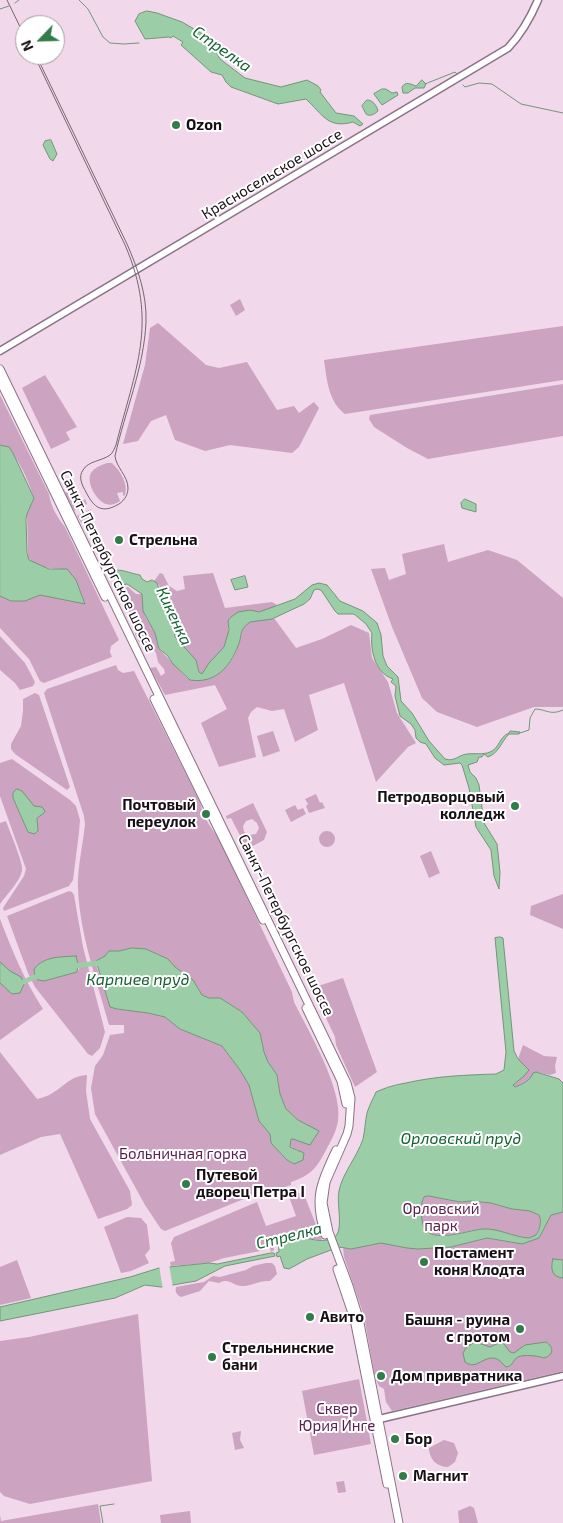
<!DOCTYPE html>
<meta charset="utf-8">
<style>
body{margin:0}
#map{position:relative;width:563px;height:1523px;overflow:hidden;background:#f1d8ea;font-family:"Exo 2",sans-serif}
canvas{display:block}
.north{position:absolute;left:15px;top:15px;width:50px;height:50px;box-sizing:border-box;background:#fff;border:1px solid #a29fa1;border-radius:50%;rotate:246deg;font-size:14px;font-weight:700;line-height:20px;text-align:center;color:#170f15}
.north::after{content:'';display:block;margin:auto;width:18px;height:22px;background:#337c49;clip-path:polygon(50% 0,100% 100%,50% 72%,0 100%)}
</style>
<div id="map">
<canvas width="563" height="1523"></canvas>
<div class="north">N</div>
</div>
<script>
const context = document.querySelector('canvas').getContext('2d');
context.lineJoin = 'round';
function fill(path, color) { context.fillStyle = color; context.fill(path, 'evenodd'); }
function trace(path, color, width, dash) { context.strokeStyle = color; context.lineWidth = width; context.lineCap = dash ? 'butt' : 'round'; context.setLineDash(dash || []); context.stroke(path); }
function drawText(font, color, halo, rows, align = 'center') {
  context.font = font + ' "Exo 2",sans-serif'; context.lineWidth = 4; context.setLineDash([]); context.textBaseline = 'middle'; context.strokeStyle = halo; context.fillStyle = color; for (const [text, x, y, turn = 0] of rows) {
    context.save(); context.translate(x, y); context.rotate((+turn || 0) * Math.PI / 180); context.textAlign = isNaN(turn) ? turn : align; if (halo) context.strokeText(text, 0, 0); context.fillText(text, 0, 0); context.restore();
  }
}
const green = new Path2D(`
 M240 299 245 310 236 316 230 305Z
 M158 323 206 365 219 368 247 362 277 410 294 406 299 413 314 402 319 408 299 447 292 453 230 445 205 451 175 440 166 415 151 421 138 441 123 444 145 365 150 328Z
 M563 326V380L345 414C328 401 327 380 324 360Z
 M45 375 77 427 66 432 70 440 51 449 22 388Z
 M563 384V436L428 459 407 448 374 427 369 419 370 415Z
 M0 395 49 494C51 507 57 517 65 527L119 640 111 646 110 652 112 657 44 683 40 681 29 659 0 628V596L11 601H25L40 595 85 603 76 580 67 569C54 569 35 568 28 557L27 514 34 498C30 485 15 446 0 445Z
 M107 463H112C121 472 128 483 125 495L123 496V492L117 493 120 501C107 510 98 501 92 489 86 474 92 468 107 463Z
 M73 490 79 502 85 499 87 504 74 511 65 493Z
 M91 509 95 519 82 524 77 516Z
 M444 544 448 562 488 550 517 560 563 598V707H534L477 727 437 712 422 698 392 627 371 569 385 568 389 580 406 574 402 554Z
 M160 573 163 574 169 586 177 591 185 589 183 576 213 573 225 608 272 602 277 605C263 618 245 606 229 619 228 628 229 639 224 647 217 657 209 662 204 673L200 674 196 660 182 647 174 636 178 626 170 607 164 604 159 585 154 581Z
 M128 587 136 594H142L145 616 155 633 159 649 188 679C214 683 233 667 239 643 242 635 240 629 248 623 254 619 267 620 274 618L296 648 322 639 351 625 369 633 372 658 388 682 397 713 416 743 408 747 376 782 344 683 309 695 318 730 295 742 284 709 272 711 257 707 251 712 248 718 256 757 219 767 201 723 227 709 215 685 165 695 150 668 156 667 161 676 165 673 164 669 158 662 156 653 152 647 139 642 135 634 138 626V622L133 614 125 609 121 590Z
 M0 636 25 663 35 682 33 686 20 690 15 683 0 670Z
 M116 665 118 670 123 673 134 671 200 802C203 816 209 826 218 837L292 992 294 1002C309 1032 343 1089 338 1121 336 1132 331 1141 326 1150 316 1169 311 1175 291 1182V1185L273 1191 271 1188 262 1187 261 1192 165 1231 161 1229 145 1205 95 1114 91 1088 95 1066 103 1055 110 1035 124 1033V1025H109C97 981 80 935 78 889 77 869 83 845 85 824L84 816 44 693 47 689ZM132 948 146 949 168 959 175 967 189 977 202 995 209 998H220L242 1012 260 1033 264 1052 268 1062 277 1075 280 1094 286 1109 298 1120 318 1131 291 1139 290 1146 304 1153 293 1164 287 1160 271 1143 270 1134 259 1121 249 1085 240 1070 222 1046 180 1029 165 1017 148 1013 117 1009 110 1006 96 965 99 959 105 956 109 951H119Z
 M35 693 39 695 70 787 67 790 15 754 11 749V744L21 726 23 711V699Z
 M273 731 280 751 263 757 257 736Z
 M12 759 70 800 76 806 80 820 79 832 73 880 69 886 4 911 3 908 24 876 26 869 0 796V763ZM13 798 31 804 44 813 37 818 38 831 36 833 28 832Z
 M316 794 320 803 322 802 325 808 309 813 306 806 308 804 305 799Z
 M253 803 267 832 264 840 247 849 231 818 227 819 226 816ZM252 819 257 823 259 828 256 834 249 835 244 832 243 826 246 821Z
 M295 805 298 810 303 808 306 814 291 822 285 810Z
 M6 821C9 830 24 864 22 871 19 883 7 894 0 904V823Z
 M319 839a8 8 0 1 1 16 0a8 8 0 1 1-16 0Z
 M431 851 440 873 429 878 420 856Z
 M69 891 72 892 74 895 83 947 105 1032 100 1048 92 1056 88 1054 35 987 28 973 7 916ZM76 957 79 969 77 972 44 981 34 969C44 956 61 958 76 957Z
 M563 894V929L530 915 531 906Z
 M0 919C12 950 24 980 43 1009L0 1040Z
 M343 978 377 1072 355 1087 336 1045 335 1037 312 988Z
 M523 1045 544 1056 557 1057 555 1066 556 1073 550 1075 536 1072 527 1081 515 1088 513 1085 517 1082 526 1067 518 1059Z
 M0 1052 37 1099C60 1095 65 1076 87 1075L86 1091 90 1119 130 1191 132 1205 127 1209 98 1219 60 1134 41 1137 0 1155Z
 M299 1193 305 1197 322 1240C303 1240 298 1231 278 1240V1242L277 1239 272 1240 274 1250 271 1252 270 1248 267 1247 265 1250 224 1258 209 1263 171 1266 170 1262 175 1261 171 1243 174 1237 257 1202 266 1226 296 1216 288 1194Z
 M429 1196 460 1202 471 1201 491 1203 512 1209 530 1211 539 1215C542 1222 540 1229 536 1235L529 1238C514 1237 498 1229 483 1229 467 1229 423 1248 422 1220 421 1212 420 1204 424 1197Z
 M563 1212V1371L392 1411 386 1402 384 1389 379 1386 375 1378 364 1316 344 1257 343 1247 351 1249 381 1243 407 1248H426L451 1247 487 1238 514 1243 539 1238 551 1215Z
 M127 1217 141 1218 147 1225 150 1249 145 1255 149 1263 131 1271 121 1273 104 1227Z
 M17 1260 31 1298 0 1305V1267Z
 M266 1263H272L275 1266 277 1274 270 1281C260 1280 252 1286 242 1286 233 1286 229 1277 219 1283L209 1281 200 1291 181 1297C176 1294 175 1292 176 1287L204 1282 213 1276 220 1277 246 1270 253 1266Z
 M138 1314 152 1481 30 1504 4 1496 0 1492V1341L29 1337Z
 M359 1379 371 1444 314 1455 302 1391Z
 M241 1431 240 1440 244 1448 235 1450 232 1433Z
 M444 1440 454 1443 458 1453 455 1462 448 1467C437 1467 429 1459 429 1448Z
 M344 1481 346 1492 338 1493 336 1482Z
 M98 1504 101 1523H0V1515L1 1521Z
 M470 1506 474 1508 478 1523H459L458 1511Z
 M190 1511 191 1523H161L160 1515Z`);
const water = new Path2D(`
 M147 11 157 13 182 22 206 36 212 44 220 59 245 78 281 87 307 80 318 86 321 90 320 92 336 113 354 116 363 124 360 126 353 122C328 129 323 115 306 99L278 104 231 87 226 82 222 75 211 72 181 45 183 42 173 36 171 38 169 37 145 39 135 21 139 14Z
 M422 80 426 84 424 88H415L408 93H403L402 87C406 81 410 84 416 86Z
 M382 89H386L392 93 397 92 398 95 382 105 374 94Z
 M367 100C372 99 377 106 378 111 375 114 370 117 366 114L362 106Z
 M51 140 57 154 53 161 50 159 43 145 45 141Z
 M0 445 9 447 13 453 34 498 27 514 26 519 27 553 29 560 49 569H67L76 580 85 604 40 595 25 601H11L0 596Z
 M465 499 476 504V512L462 508 461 503Z
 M117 570C125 570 132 574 140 575L142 579 147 582 152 580 157 583 164 604 174 610 179 619C179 626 173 631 175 637L196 660 199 672 202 674 209 663 224 647 229 630 228 621 231 617 238 612 250 610 259 612 295 599 312 585 319 583 327 585 340 601 363 611 377 623 381 635 383 656 387 666 398 677 401 701 412 713 429 741 445 759C455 762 458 755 467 754 475 753 483 755 490 752 499 749 499 737 509 733L510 731 520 732 519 734H509C501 742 499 753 488 757L484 754 482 757H479L477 762 468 765 470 772 476 778 479 785 484 823 497 844 500 872 499 889 494 876 491 850 476 827 469 788 462 765 460 763 444 765 435 758 426 744 420 742 416 738 415 730 411 724 400 716 395 696 396 686 391 682 393 679C375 673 370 650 372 633L366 624 354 614H338L335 611 321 590 317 589 314 590 310 599 304 604 272 619 250 622C238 631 243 634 238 646 230 667 215 684 190 680L173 664 167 655 159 649 155 633 143 611 142 594 127 584 121 585 115 576V571Z
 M245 576 248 587 235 590 231 580Z
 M17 789 22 791 34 806 42 807 45 811 44 813 37 818 38 831 34 834 28 832 13 798V793Z
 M500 937 503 938 514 1051 518 1059 529 1070 524 1076 513 1085 515 1087C523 1084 530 1081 533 1073L536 1072 559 1079 563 1083V1212L551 1215 539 1238 522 1244 487 1238 451 1247 418 1249 407 1248 381 1243 351 1249 339 1247 307 1259 289 1269 284 1268 280 1256 277 1257 276 1253 279 1252 278 1240C296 1228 314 1247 333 1238 345 1233 336 1203 339 1191 342 1174 357 1157 363 1139 365 1131 365 1122 367 1113 369 1106 373 1099 376 1092 387 1087 395 1085 406 1083 436 1076 466 1075 496 1074L504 1070 506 1052 495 938ZM429 1196 460 1202 471 1201 491 1203 512 1209 530 1211 539 1215C542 1222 540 1229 536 1235L529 1238C513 1237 498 1228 483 1229 467 1230 423 1248 422 1220 421 1212 420 1204 424 1197Z
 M132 948 146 949 168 959 175 967 193 980 202 995 209 998H220L242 1012 260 1033 264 1052 268 1062 277 1075 280 1094 286 1109 298 1120 319 1131 310 1145 293 1139H291L290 1147 304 1153 303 1160 294 1164 287 1160 271 1143 270 1134 259 1121 249 1085 240 1070 222 1046 180 1029 165 1017 148 1013 117 1009 110 1007 96 961 105 956 109 951H119Z
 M76 956 78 964 77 972 44 981 38 980 35 977 34 969C44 956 61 957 76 956Z
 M0 962 10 971 21 977 24 984 20 993 12 994 0 983Z
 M271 1253H274L275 1256 225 1266 196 1281 161 1287 145 1285 115 1298 0 1321V1307L130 1277 159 1268 209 1263 217 1264Z
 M553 1259 563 1260V1278C552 1277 550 1269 553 1259Z
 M475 1342 490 1347 499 1343H503L510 1352 514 1353 525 1345 546 1342C554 1347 554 1355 544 1358 539 1356 524 1354 518 1357 512 1360 514 1366 506 1367 503 1365 501 1361 497 1359 484 1354 477 1371 465 1362L463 1353 466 1348Z`);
const pier = new Path2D(`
 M169 1264 173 1288 163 1290 159 1265Z`);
const stream = new Path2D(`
 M79 0 88 9 103 37 110 43 124 44 139 43
 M15 3 19 0
 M0 9 9 6
 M425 84 455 72 457 74
 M463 85 465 87 479 83 492 84 521 104 563 113
 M520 733 529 730 530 718 535 709C546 709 550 716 563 710
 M103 1523 100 1506 114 1504`);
const canal = new Path2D(`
 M73 966 99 963
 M18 984 40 975`);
const secondary = new Path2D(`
 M0 351 508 48C522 33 530 19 538 0
 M375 1420 563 1376`);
const primary = new Path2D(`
 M0 369 347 1083 351 1098 349 1126 347 1134 326 1182 323 1203 329 1232 349 1286 359 1318 399 1523
 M0 381 105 597
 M154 699 263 920
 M306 1008 341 1081 346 1104
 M325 1235C313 1199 320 1183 336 1150
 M337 1269 354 1319 387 1484`);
const tram = new Path2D(`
 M7 0 25 37
 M34 55 125 245C159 323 135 369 116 445 114 449 113 453 110 455 102 461 88 461 83 470 78 477 82 485 86 492 94 508 102 514 119 504 125 500 128 494 128 488 128 476 116 467 115 456 125 411 144 368 146 322 147 295 138 269 127 244L36 55`);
const markers = [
 [176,125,5,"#337c49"],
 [119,540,5,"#337c49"],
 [515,806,5,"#337c49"],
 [206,814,5,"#337c49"],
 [186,1184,5,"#337c49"],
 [424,1262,5,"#337c49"],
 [310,1317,5,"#337c49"],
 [520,1329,5,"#337c49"],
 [212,1357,5,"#337c49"],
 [381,1376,5,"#337c49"],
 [395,1439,5,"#337c49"],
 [403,1476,5,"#337c49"]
];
const poiNames = [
 ["Ozon",186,125],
 ["Стрельна",129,540],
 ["Петродворцовый",505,797,"right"],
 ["колледж",505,814,"right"],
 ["Почтовый",196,805,"right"],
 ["переулок",196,822,"right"],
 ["Путевой",196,1175],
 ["дворец Петра I",196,1192],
 ["Постамент",434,1253],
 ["коня Клодта",434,1270],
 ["Авито",320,1317],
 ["Башня - руина",510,1320,"right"],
 ["с гротом",510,1337,"right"],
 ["Стрельнинские",222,1348],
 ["бани",222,1365],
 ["Дом привратника",391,1376],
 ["Бор",405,1439],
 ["Магнит",413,1476]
];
const streetNames = [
 ["Красносельское шоссе",272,174,-31],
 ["Санкт-Петербургское шоссе",108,561,64],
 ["Санкт-Петербургское шоссе",286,925,64]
];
const parkNames = [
 ["Больничная горка",183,1154],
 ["Орловский",441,1209],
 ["парк",441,1226],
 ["Сквер",337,1409],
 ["Юрия Инге",337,1426]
];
const waterNames = [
 ["Стрелка",222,49,35],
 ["Кикенка",174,616,65],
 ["Карпиев пруд",138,980],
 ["Орловский пруд",461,1139],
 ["Стрелка",289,1236,-14]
];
fill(green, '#cca3c1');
fill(water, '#9bcea6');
trace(water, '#73957a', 1);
fill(pier, '#f1d8ea');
trace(stream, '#73957a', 1);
trace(canal, '#9bcea6', 5);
trace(secondary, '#897384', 9);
trace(primary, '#897384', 9);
trace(secondary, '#fff', 6);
trace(primary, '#fff', 7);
trace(tram, '#756671', 1);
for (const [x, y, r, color] of markers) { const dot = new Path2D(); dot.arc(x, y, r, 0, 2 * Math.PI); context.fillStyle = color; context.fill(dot); trace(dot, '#fff', 2); }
drawText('bold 15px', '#170f15', '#fff', poiNames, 'left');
drawText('15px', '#170f15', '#fff', streetNames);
drawText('15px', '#5b2051', '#fff', parkNames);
drawText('italic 16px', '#156332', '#fff', waterNames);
</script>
